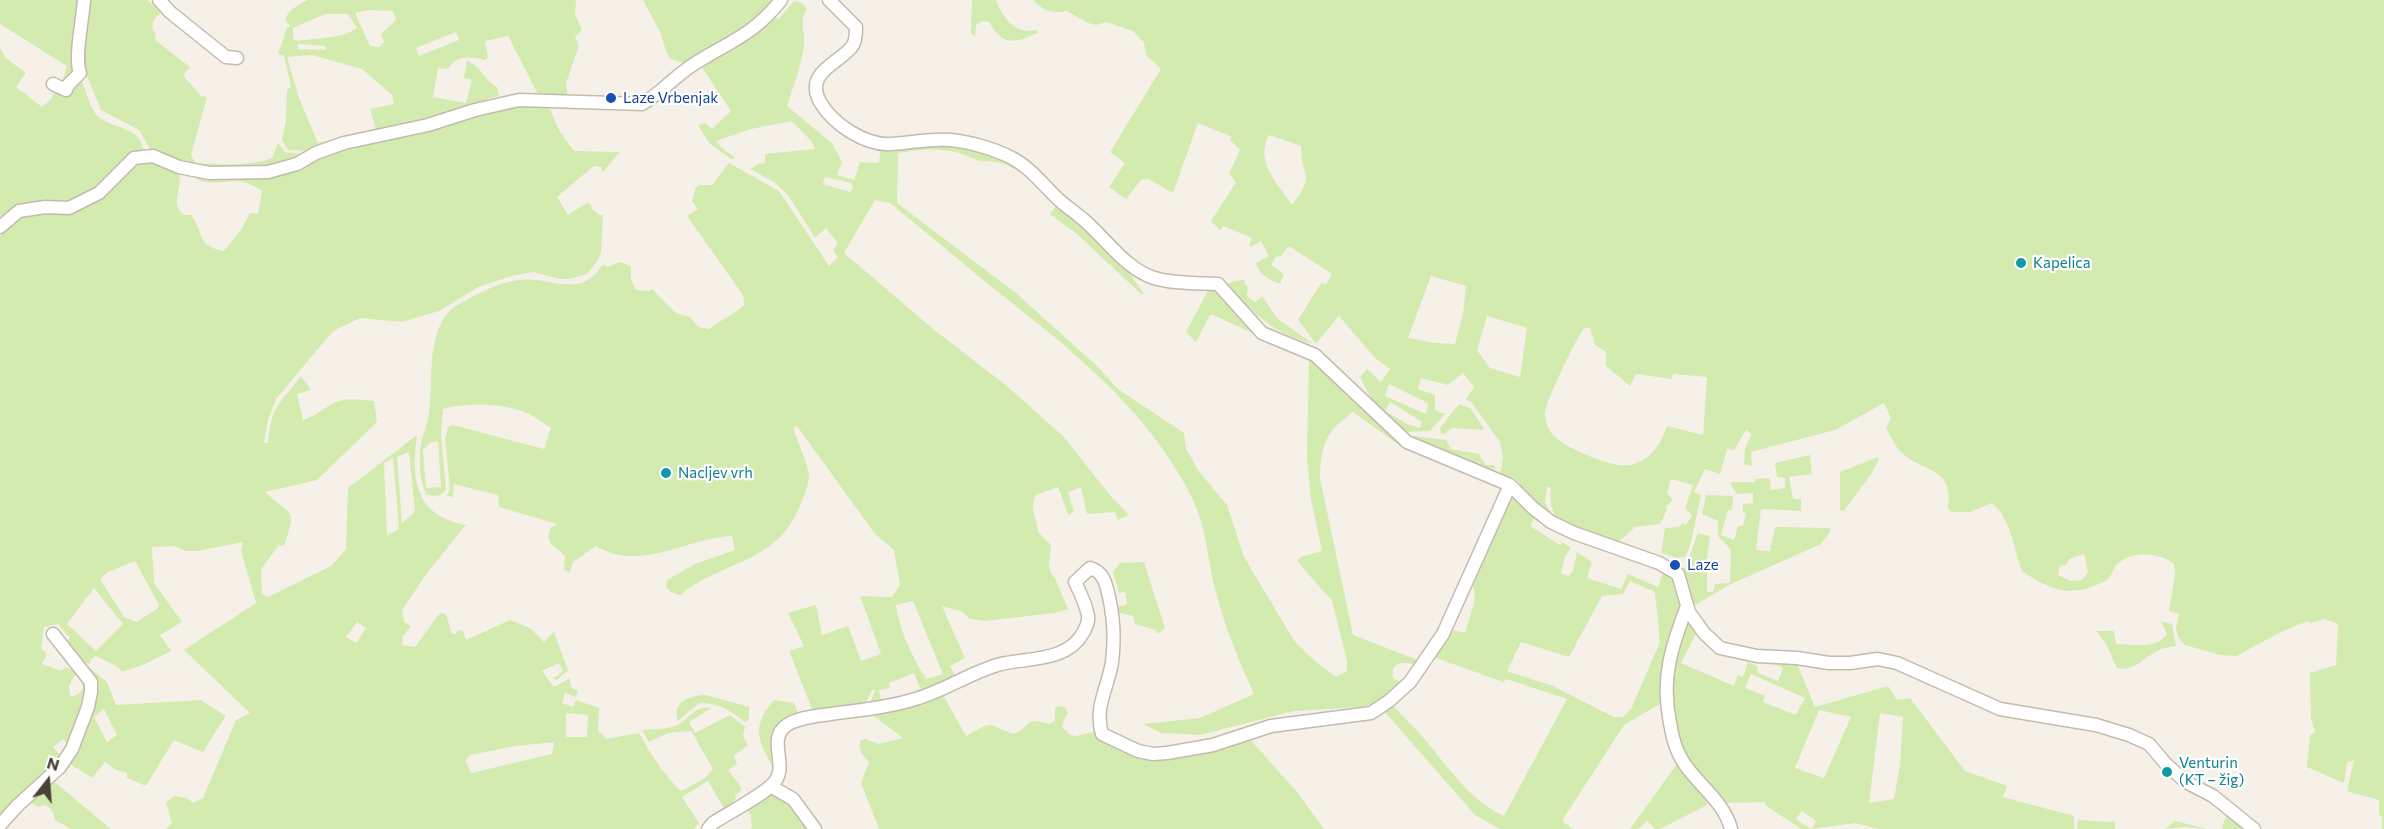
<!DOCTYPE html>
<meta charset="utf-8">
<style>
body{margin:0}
#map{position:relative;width:2384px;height:829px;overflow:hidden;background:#f5f1e9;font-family:Commissioner,sans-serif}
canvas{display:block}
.north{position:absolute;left:18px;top:751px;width:60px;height:60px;-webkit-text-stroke:4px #fff;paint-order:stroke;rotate:17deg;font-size:16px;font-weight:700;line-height:24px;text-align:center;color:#4a4137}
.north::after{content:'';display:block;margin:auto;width:21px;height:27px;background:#4a4137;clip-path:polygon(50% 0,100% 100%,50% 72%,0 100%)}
</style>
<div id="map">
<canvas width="2384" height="829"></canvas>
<div class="north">N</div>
</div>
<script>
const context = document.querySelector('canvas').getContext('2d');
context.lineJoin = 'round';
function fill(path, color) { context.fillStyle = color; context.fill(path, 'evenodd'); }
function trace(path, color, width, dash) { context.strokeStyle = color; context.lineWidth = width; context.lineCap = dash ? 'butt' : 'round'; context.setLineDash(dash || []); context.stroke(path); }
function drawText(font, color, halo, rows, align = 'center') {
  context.font = font + ' Commissioner,sans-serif'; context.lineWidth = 4.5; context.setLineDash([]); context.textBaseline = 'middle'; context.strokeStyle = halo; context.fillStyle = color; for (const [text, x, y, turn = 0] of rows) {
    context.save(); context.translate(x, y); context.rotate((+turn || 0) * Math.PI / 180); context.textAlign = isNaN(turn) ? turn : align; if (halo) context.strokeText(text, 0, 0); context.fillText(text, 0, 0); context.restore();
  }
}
const green = new Path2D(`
 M0 0H76L82 4 78 67 62 83 67 66 0 24Z
 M87 0H148L161 13C154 18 151 23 153 31L156 33 155 40 190 67 183 75 201 96 207 97 191 155 196 163C221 164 249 167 272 158L278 143 285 152 305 154 308 157 266 167 234 170 182 165 150 149 139 130 101 110 82 64Z
 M308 0H576L575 14 582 30 575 37 579 46 566 83 568 97 539 96 508 36 485 41 488 57 485 60C471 56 456 55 448 69L438 68 433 97 466 103 472 80 464 78 467 61C481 66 484 79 497 87L499 96 487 99 461 110 315 151 288 150 282 140 286 120 287 90 291 87 284 56 278 54 287 28 290 26 285 20C288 9 299 5 308 0ZM369 10 393 11 396 20 381 34 384 42 379 47 370 46 356 15V13ZM325 14H348L357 28C342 39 315 38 297 41L293 39V28ZM456 32 459 40 419 56 416 48ZM298 44 325 46 326 50 298 49ZM312 55 362 69 392 95 394 104 370 109 376 129 318 143 299 98 287 57Z
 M643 0H776L759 20 686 64 671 59 666 51 660 32Z
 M972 0H996C1003 19 1015 34 1036 30L1038 33C1013 43 1004 47 989 22L982 21 976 25 975 37 971 33Z
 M1033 0H2384V829H2382V816L2379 815V800L2347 791 2354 760 2347 763 2344 783 2307 767 2310 735 2315 732 2311 719 2310 673 2336 665 2338 624 2325 619 2310 623 2308 621 2283 631 2236 656 2220 655 2185 645 2178 637 2176 628 2179 614 2169 611 2175 575 2174 564C2161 553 2136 551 2121 561 2113 565 2113 574 2108 579 2103 583 2096 585 2091 587 2064 597 2044 586 2022 571 2013 548 2012 520 1992 503L1970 512H1952L1948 509C1954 466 1925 474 1902 453 1895 447 1891 436 1886 428L1891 418 1884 403 1835 430 1751 452 1752 466 1744 464 1745 448 1752 434 1746 430 1734 450 1727 449 1720 474 1705 469 1694 492 1701 495 1690 546 1685 557 1677 558 1661 553 1665 528 1679 527 1683 523 1686 525 1692 515 1685 508 1693 485 1671 479 1667 494 1673 499 1666 507 1667 510 1660 524 1635 527 1617 543C1584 532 1545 531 1551 488L1547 487 1545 503 1553 516 1520 491V483C1514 476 1509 475 1500 475L1503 458 1500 442 1472 403 1466 399 1474 387 1463 373 1448 385 1421 378 1418 389 1435 395V410L1445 414 1430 431 1403 432 1374 405 1360 377 1367 369 1381 382 1390 369 1375 358 1339 316 1316 344 1298 320 1321 283 1326 284 1332 274 1289 246 1281 256 1276 257 1271 265 1284 274 1280 284C1268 279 1260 276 1256 263L1269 256 1261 241 1251 247 1249 245 1252 238 1223 226 1220 230 1211 221 1236 182 1229 174 1240 150 1230 140 1232 137 1198 123 1173 193 1147 178 1145 180 1142 179 1126 199 1109 187 1125 163 1110 152 1161 69 1146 55 1144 43 1133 31 1106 22 1096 25 1088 23 1067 11C1053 14 1043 11 1033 0ZM1269 135 1301 146C1301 179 1317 173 1292 205 1278 184 1254 161 1269 135ZM1431 276 1466 286 1463 314 1455 344 1435 343 1408 338ZM1487 316 1527 328 1520 377 1490 368 1477 350ZM1584 328H1590L1595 345 1606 352V366L1630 386 1636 374 1672 379 1673 374 1707 377 1703 435 1667 426C1661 444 1652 459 1631 465 1614 469 1568 449 1555 437 1549 432 1546 423 1545 416 1543 406 1576 339 1584 328ZM1389 384 1428 403 1426 414 1385 396ZM1390 402 1422 422 1420 428 1407 424 1385 411ZM2084 554 2088 572 2082 580 2071 581 2058 575 2060 566 2066 565 2069 559Z
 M794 1 802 3 807 9C798 23 806 31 804 45 802 65 793 87 787 106L832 143 842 162 837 175 854 180 860 162 879 163 881 146 956 144 995 155 1024 171 1021 172C1005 163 999 162 981 161 974 160 966 155 959 153 935 147 921 150 898 153L897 203 1016 293 1097 366 1118 389 1184 433 1186 449 1198 470 1227 505 1244 557 1295 642 1316 662 1336 677 1347 671V661L1332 601 1297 561 1301 557 1322 551 1311 500 1307 455 1309 356 1408 447 1403 448 1353 412C1325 432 1321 445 1320 478L1353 635 1423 662 1419 667C1407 660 1389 661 1393 678L1405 685 1379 702 1361 707 1294 711 1200 735 1161 733 1143 724 1200 718 1254 694C1239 661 1225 628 1216 592 1207 560 1207 526 1191 496 1147 407 1064 344 988 284 955 257 923 230 890 203L875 200 844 253 933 329 1007 386 1063 436 1109 494 1129 515 1118 520 1115 512 1087 514 1081 487 1068 492 1074 512 1068 515 1058 487 1036 495C1029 510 1037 517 1038 532L1051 545 1049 567 1051 573 1055 578 1068 609 1054 613 985 621 970 619 961 611 942 606 965 658 950 666 957 678 950 683 945 681 939 682 932 689 930 686 923 690 920 688 914 673 889 683 890 688 879 690 882 705 870 703 875 691 873 689 865 704 814 714 789 651 804 646 788 613 816 605 822 635 848 626 861 661 881 654 860 596 892 597 900 585 894 550 875 534 797 426 793 428C797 441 808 463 809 476 809 484 804 496 801 503 778 565 724 559 680 595L671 592 666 587 667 580 695 564 735 550 732 536C686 538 640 573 596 546L573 562 570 573 564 570 565 556 551 544 548 536 550 529 557 524 499 507 498 495 454 484 453 497 447 496 450 489 445 439 448 427 452 425 461 427 544 449 551 428C543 423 535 417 527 413 502 403 468 402 443 409L441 434 446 489C441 497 434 497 426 494 420 481 419 467 420 454 420 440 427 427 429 413 433 384 428 350 441 323 444 316 450 310 456 306 474 295 499 282 520 280 551 276 580 301 603 264L608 267 620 262 631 266V280L636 290 649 291 652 289 676 313 690 317 698 327 709 329C720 320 734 315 744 305L743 295 687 216 698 209 692 201 695 189 699 185H712L729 163 779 191 829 266 838 257 833 250 838 243 826 228 815 238 788 195 774 182 750 169 758 164 765 163V154L815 149 812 142 792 121 751 129 716 141 723 149 736 158 731 159 709 143 698 125 705 123 712 129 731 111 699 63 771 16 779 19ZM825 177 851 183 853 187 850 192 823 184ZM438 441 441 487 426 488 423 450 431 442ZM913 601 943 674 926 679C912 656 900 632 896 605Z
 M0 48 6 58 26 73 16 87 42 107 50 100 56 91 81 78C85 89 89 103 95 113 107 130 144 124 143 153L124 157C116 168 109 181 98 190 72 208 34 211 4 217L0 216Z
 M547 103 560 132 574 151 620 152 602 173 601 167 594 166 557 197 568 215 587 203 591 204 592 209 599 215H603L601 252 598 260 587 274 570 279H559L534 272 511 276 478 287 439 311 402 322 360 318 335 330 328 337 276 399 268 420 264 443H268C271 405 281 403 301 376L311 390 297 394 303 420C318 416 328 403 343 400 353 398 364 400 374 401L377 422 317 480 265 492C293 518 297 508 284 546L279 545 261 569 262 594 268 597 331 566 346 549 348 488 417 435C411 479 415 516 466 525L427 573 402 610 404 622 411 626 403 636 402 645 415 647 440 613 446 614 452 634H455L459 630 463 631 466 640 510 620 530 628 544 642 554 632 568 670 557 680 552 677H556L563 671 559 663 542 671 554 687 570 678 571 687 578 691 576 697 565 693 562 703 573 707 576 700 599 708 598 730 606 739 639 733C651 754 663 774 681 791L705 778 713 769 691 731 668 733 649 742 642 730C653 729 667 730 677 725 691 719 694 705 711 708L689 722 695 733 730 715 745 727 743 736 748 745 734 756 737 764 728 770 741 787V791L735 795 736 799 733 802 735 806 726 812 708 781 682 797 699 823 694 829H166L172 823 166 803 174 796 186 798 193 803 203 798 236 720 250 713 184 650 256 603 241 551 243 542 197 551H186L174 546 152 547 154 583 182 622 160 635 171 651 145 664 122 672 118 667 96 656 91 659 89 664 77 658 67 647 70 645 67 641 70 638 58 624 44 627 41 648 47 654 42 664 62 671 65 667 80 672 89 686 70 747 63 739 53 747 63 758 0 816V236L17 215 63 211 128 166 145 159 179 167C179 174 181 181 179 187 177 199 174 204 183 215H191C205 232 195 246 224 251L241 230 250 213 258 214 262 191C253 185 245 181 235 181 220 182 201 187 190 173L218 176 314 158 364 142 427 132 499 107ZM409 452 415 512 402 523 397 457ZM393 458 399 529 387 535 384 463ZM135 561 159 605 157 609 136 622 124 617 100 579 108 572ZM94 588 123 624 96 651 67 624ZM357 622 366 628 356 643 346 637ZM78 675 83 687 81 692 72 697 70 695 69 686 74 676ZM566 713 588 715 587 737H566ZM554 742 552 754 471 773 465 760 470 755 515 746Z
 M1058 203 1062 207 1060 210 1065 214 1068 212 1121 261 1144 294H1141L1077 234 1050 214Z
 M1245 280 1244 284 1248 287 1247 296 1255 302 1262 296 1277 318 1313 344C1272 333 1255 314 1227 285L1233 281Z
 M1210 287 1219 292 1255 334 1213 315H1210L1196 342 1186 332Z
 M1459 404 1470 408 1484 428 1483 430 1452 428 1444 434H1441L1440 428Z
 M1414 436 1446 440 1451 449 1479 454 1486 465H1494L1496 469 1486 468 1409 437Z
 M1810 455 1812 474 1789 477 1793 499H1801V511L1761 509 1756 550 1770 551 1775 527 1829 528 1831 530 1821 544 1731 584 1692 607 1683 574 1698 533 1710 536 1707 559V592H1713L1715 584 1730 583 1731 550 1718 536V521L1702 514 1706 495 1733 496 1732 510H1728L1721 535 1734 540 1738 526H1743L1746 513 1743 512V504L1753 503V493L1737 494 1731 485V482H1755V479L1770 478 1771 490 1785 488V478L1777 477 1775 463Z
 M1878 457 1879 459 1872 473 1844 511 1840 510V472Z
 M1514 496 1536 515 1530 526 1560 545 1562 542 1571 548 1565 556 1561 573 1568 576 1573 571 1577 552 1592 562 1587 578 1621 589 1628 574 1658 587 1664 570 1674 581 1683 607 1663 702 1624 725 1562 821 1573 829H1500L1476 816 1382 709 1390 703C1400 713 1410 723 1420 734 1445 762 1468 800 1504 816L1567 699 1506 679 1503 682 1431 656 1448 629 1465 633C1469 617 1481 594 1470 581L1511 497ZM1630 581 1655 592 1660 642 1631 709 1623 717H1614L1553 686 1507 671 1521 642 1569 657 1602 596 1623 594Z
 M1144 562 1165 628 1158 634 1156 630 1135 624 1133 616 1120 613 1115 608 1127 604 1125 592 1119 593 1113 572 1120 563Z
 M1686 619H1688L1697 632 1681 663 1734 686 1738 675 1743 677 1748 662 1757 666 1758 673 1778 681 1783 668 1768 661H1796L1815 707 1888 686 1897 700 1910 698 1965 771 2007 786 2003 797 2074 816V829H1879L1855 823 1811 829 1816 821 1802 811 1796 819 1811 829H1801L1765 805 1766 802 1725 803 1685 763 1667 692ZM1751 674 1805 698 1796 715 1763 702 1765 696 1745 688ZM1819 710 1851 717 1824 778 1795 768ZM1880 713 1903 717 1900 765 1894 799 1869 803Z
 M2161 621 2172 624 2176 646C2170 647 2163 648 2157 651 2143 658 2135 672 2117 668L2106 644 2096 631H2114L2116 644C2134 644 2156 650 2167 634Z
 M86 665 107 682 116 705 201 700 226 716 203 752 174 740 146 786 127 778V773L116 770 105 762 92 778 67 762 88 709 84 667ZM104 709 117 735 107 742 94 717Z
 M942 693 966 736 984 726 991 725 1013 734C1034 727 1020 716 1049 724L1055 721V708L1059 706 1065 707 1068 713 1063 722 1062 727 1070 735 1076 736 1101 730 1159 753 1247 736 1297 792 1324 829H879L861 783 869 762C863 756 857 749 861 740L866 739 878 744 903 738 866 710Z
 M706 695 749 707V720L745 722C730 710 718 703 699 703L678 721C671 702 690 695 706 695Z
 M774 700 794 703 800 718 781 728 776 776C762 742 747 732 774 700Z
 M1679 761 1709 799 1707 805 1660 829H1655L1647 821 1638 829H1630Z
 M49 777 111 829H71L55 820C53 812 53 808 44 805L39 807 25 800Z
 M771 792 787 796 812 829H750L752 827 751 816 747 809Z
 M2229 811 2248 829H2223L2222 826Z
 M2078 820 2115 822V829H2077Z
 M2175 821 2208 829 2184 827 2165 829Z`);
const minor = new Path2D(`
 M159 0 170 12 226 57 237 58
 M829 0 856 27C856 33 856 40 853 45 843 62 803 71 820 102 833 124 865 146 892 144 911 143 931 138 951 140 970 142 995 149 1012 158 1031 168 1044 186 1059 200 1067 207 1076 213 1084 220 1106 239 1126 269 1154 278 1174 284 1197 283 1218 284L1262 333 1315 355 1407 442 1510 485 1533 508 1551 522 1574 533 1659 563 1678 574 1689 612 1704 633 1720 648 1757 656 1797 658 1829 663H1850L1878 659 1897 663 2000 709 2096 725 2129 735 2149 744 2166 764 2186 782 2213 796 2254 829
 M53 84 66 90 68 85 80 73C74 57 83 19 84 0
 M0 227 19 211 45 207 69 208 99 193 134 158 153 156 179 167 209 173 268 172 297 164 316 153 344 143 428 125 475 110 519 100 642 104C660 94 673 78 691 66 726 43 753 36 781 0
 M1687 606C1671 648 1661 679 1670 723 1673 741 1677 755 1689 770 1704 789 1725 805 1731 829
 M772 787 793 799 815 829
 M0 825 17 806 60 767 72 749 88 707 91 692V682L53 634
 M708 829 713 823C728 813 768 793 776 780 787 764 767 738 787 725 799 717 818 716 831 714 859 710 886 708 912 700 942 692 968 674 997 665 1026 657 1066 663 1083 633 1086 627 1089 622 1088 616 1086 604 1080 592 1075 582L1090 568C1104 572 1106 584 1109 597 1114 619 1115 639 1112 662 1108 688 1094 707 1102 734L1138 751 1153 754 1167 753 1213 745 1271 726 1371 713 1389 701 1410 682 1443 634 1510 485`);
const markers = [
 [611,98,6,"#1a4fb4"],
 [2021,263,6,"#0f9aa8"],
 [666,473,6,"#0f9aa8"],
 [1675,565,6,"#1a4fb4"],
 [2167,772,6,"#0f9aa8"]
];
const transitNames = [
 ["Laze Vrbenjak",623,98],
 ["Laze",1687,565]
];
const cultureNames = [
 ["Kapelica",2033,263],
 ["Nacljev vrh",678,473],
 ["Venturin",2179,763],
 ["(KT – žig)",2179,780]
];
fill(green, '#d4ebb0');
trace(minor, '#c4bbae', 15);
trace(minor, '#fff', 12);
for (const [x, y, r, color] of markers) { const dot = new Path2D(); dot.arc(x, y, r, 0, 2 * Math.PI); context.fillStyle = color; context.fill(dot); trace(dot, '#fff', 2); }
drawText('15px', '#164399', '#fff', transitNames, 'left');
drawText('15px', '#0d838f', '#fff', cultureNames, 'left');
</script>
